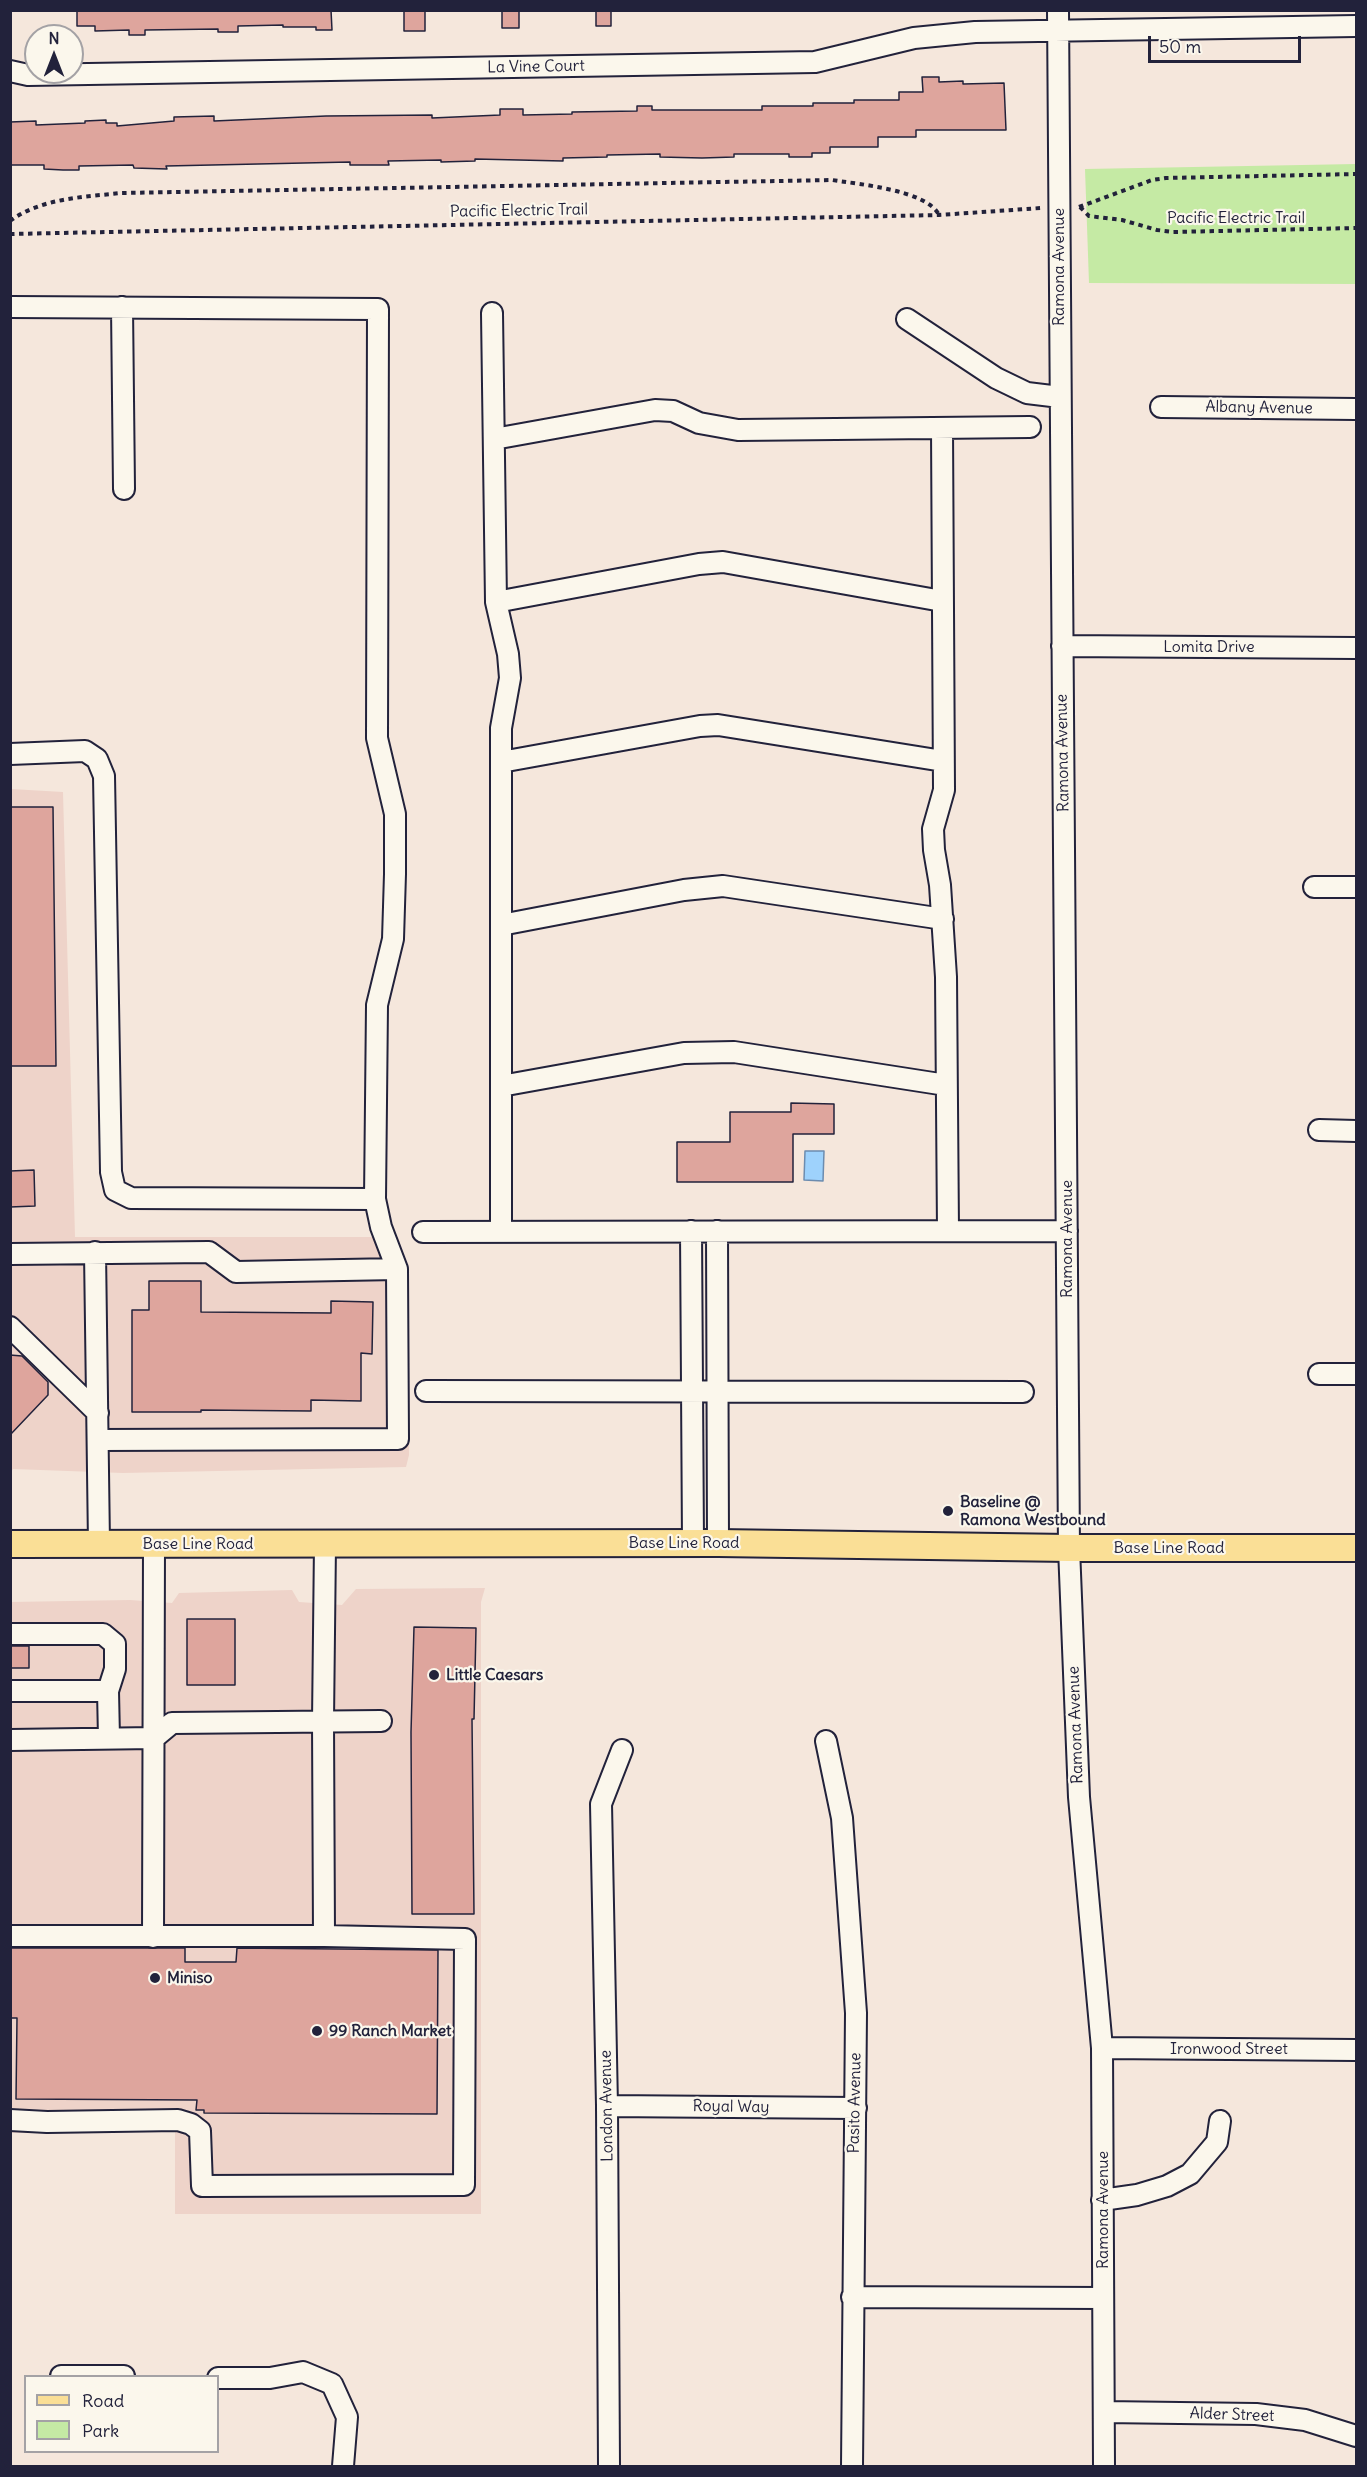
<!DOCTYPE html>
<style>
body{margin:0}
#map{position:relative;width:1367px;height:2477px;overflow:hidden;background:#f5e7dc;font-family:Delius,sans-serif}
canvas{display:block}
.frame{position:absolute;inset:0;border:12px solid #22223b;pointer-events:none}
.legend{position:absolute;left:24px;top:2375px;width:195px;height:78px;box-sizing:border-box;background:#fbf7ec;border:2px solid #a4a2a5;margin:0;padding:8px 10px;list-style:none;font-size:18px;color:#22223b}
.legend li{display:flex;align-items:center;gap:12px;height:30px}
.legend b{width:30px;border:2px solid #a4a2a5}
.north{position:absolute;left:24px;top:24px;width:60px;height:60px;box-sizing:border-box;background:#fbf7ec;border:2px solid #a4a2a5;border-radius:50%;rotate:0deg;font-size:16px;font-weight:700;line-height:24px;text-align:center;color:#22223b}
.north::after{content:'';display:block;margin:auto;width:21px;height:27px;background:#22223b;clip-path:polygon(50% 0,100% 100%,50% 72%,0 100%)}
.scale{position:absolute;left:1148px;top:36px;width:153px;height:27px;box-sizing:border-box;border:3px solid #22223b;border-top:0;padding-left:8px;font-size:18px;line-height:21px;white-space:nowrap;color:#22223b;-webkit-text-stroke:4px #fbf7ec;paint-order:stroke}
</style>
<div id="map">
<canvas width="1367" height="2477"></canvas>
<div class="frame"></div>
<ul class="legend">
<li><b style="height:8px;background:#fadf96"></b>Road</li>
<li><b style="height:16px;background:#c5eaa4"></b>Park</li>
</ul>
<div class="north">N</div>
<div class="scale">50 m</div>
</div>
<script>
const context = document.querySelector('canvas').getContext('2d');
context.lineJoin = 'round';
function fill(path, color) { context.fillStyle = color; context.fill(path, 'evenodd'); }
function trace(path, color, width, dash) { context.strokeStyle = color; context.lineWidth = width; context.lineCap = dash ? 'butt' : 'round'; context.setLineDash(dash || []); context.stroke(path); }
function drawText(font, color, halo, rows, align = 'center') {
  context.font = font + ' Delius,sans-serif'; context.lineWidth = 4.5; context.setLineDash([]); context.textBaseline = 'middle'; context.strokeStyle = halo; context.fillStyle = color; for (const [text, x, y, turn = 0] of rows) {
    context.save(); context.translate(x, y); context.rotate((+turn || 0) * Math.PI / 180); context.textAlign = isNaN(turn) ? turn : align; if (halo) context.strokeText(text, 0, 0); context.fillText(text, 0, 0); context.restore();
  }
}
const built = new Path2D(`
 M11 789 63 792 75 1237H398L408 1270 409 1455 406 1467 123 1473 13 1469 11 1472Z
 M485 1588 481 1602V2214H175V2131L11 2133 10 1602 130 1600 172 1603 179 1593 292 1590 299 1602 342 1605 356 1589Z`);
const green = new Path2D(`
 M1356 164V284L1089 283 1085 169Z`);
const water = new Path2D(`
 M805 1151H824L823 1181 804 1180Z`);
const building = new Path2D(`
 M77 10H331L332 30H316V27H283V25L238 26V32H218V29L145 30V35H129V30L95 31V26H77Z
 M404 10H425V31H404Z
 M502 10H519V28H502Z
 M596 10H611V26H596Z
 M922 77H939V82L963 81V84L1004 83 1006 130H916V137H878V147H830V153H812V157H789V154H734V157L702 158 660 157V154L607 155V157L563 158V161L475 159V161L441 162V160L388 161 389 165H350V162L166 166 167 169 134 168 133 165 79 166V170H63L44 169V165H10V122L36 121V125L85 123V121L106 120V123H117V126L174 121V117L214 116V121L326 116 432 115V118L500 115V109H523V115L572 114V112L637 111V106H652V110H762V106H813V103H854V100H899V92H923Z
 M10 807H53L56 1066H10Z
 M791 1103 834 1104V1134H793V1182H677V1142H730V1112H791Z
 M34 1170 35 1206 10 1207V1171Z
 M149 1281H201V1312L331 1313V1301L373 1302 372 1354 361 1353V1401L311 1400V1411L201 1410V1412H132V1310H149Z
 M10 1355 22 1356 48 1382V1395L10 1435Z
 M187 1619H235V1685H187Z
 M414 1627 476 1628 474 1719H472L474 1914H412L411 1732Z
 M10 1646H29V1668H10Z
 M10 1948H185V1962H236L237 1948 438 1950 437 2114 204 2113V2110H196L197 2100 16 2099 17 2018H10Z`);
const path = new Path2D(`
 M1079 207 1152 180 1166 178 1356 174
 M1080 207 1089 216 1122 220 1157 230 1173 232 1356 228
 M10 221C41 198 84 197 121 193L832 180C857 184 927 190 939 215
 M10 234 939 215 1041 208`);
const minor = new Path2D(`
 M1058 10 1069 1548 1079 1797 1102 2048 1104 2466
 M10 71 28 75 815 62 914 38 975 32 1356 26
 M10 307 378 309 377 738 395 814V874L393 939 377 1005 375 1199 381 1227 397 1269 398 1439 98 1440
 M122 307 124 489
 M492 313 496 602 508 654 510 678 501 728V1232
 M907 319 996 378 1027 393 1060 397
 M1161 407 1356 409
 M942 428 944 790 933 829 934 850 940 885 946 977 948 1231
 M494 439 655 410 673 411 699 423 738 430 1030 427
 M496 602 699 564 723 562 942 601
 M1062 646 1356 648
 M10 754 85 751 97 759 104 776 111 1172 115 1190 131 1198 375 1199
 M501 762 700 726 718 725 943 761
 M1314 887H1356
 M501 925 684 890 723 886 943 919
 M501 1086 684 1053 734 1052 946 1085
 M1319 1130 1356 1131
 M691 1231 693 1543
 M717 1231 718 1543
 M423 1232 1067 1231
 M95 1252 99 1544
 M10 1254 209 1252 236 1272 397 1269
 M10 1327 98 1413
 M1319 1374H1356
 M426 1391 1023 1392
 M10 1634H103L115 1644V1669L108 1691
 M10 1691H108L109 1738
 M10 1740 154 1738 172 1723 381 1721
 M826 1741 842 1818 856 2013 852 2466
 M10 1936H324L465 1939 464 2185 202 2186 200 2131 191 2124 178 2120 47 2122 10 2120
 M324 1936 323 1721 325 1544
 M153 1937 154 1544
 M1102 2048 1356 2050
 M607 2106 856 2108
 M1102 2200 1137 2195 1167 2186 1190 2174 1217 2142 1220 2121
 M852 2297 1103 2298
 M61 2376H124
 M218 2378H270L303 2372 332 2384 347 2417 343 2466
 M1104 2412 1256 2414 1305 2420 1356 2436
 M609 2466 607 2106 601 1804 622 1750`);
const major = new Path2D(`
 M10 1544 718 1543 1069 1548H1356`);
const markers = [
 [948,1511,6,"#22223b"],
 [434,1675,6,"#22223b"],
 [155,1978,6,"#22223b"],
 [317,2031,6,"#22223b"]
];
const streetNames = [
 ["La Vine Court",536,67,-1],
 ["Pacific Electric Trail",519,211,-1],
 ["Pacific Electric Trail",1236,218],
 ["Ramona Avenue",1059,267,-90],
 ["Albany Avenue",1259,408,1],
 ["Lomita Drive",1209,647],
 ["Ramona Avenue",1063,753,-91],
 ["Ramona Avenue",1067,1239,-90],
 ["Base Line Road",684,1543],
 ["Base Line Road",198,1544],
 ["Base Line Road",1169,1548],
 ["Ramona Avenue",1076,1725,-92],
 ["Ironwood Street",1229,2049],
 ["Pasito Avenue",855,2103,-89],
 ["London Avenue",607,2106,-91],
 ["Royal Way",731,2107,1],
 ["Ramona Avenue",1103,2210,-90],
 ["Alder Street",1232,2415,2]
];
const poiNames = [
 ["Baseline @",960,1502],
 ["Ramona Westbound",960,1520],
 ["Little Caesars",446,1675],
 ["Miniso",167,1978],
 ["99 Ranch Market",329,2031]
];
fill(built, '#eed3c9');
fill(green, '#c5eaa4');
fill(water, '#9ed2fc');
trace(water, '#6c8caf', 1.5);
fill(building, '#dea59d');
trace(building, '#22223b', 1.5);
trace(minor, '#22223b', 24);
trace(major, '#22223b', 30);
trace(path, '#22223b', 4, [4.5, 4.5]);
trace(minor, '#fbf7ec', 20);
trace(major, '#fadf96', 26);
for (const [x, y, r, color] of markers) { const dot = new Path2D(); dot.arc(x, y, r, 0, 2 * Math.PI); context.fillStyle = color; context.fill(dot); trace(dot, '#fbf7ec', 2); }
drawText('16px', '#22223b', '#fbf7ec', streetNames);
drawText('bold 16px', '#22223b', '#fbf7ec', poiNames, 'left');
</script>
